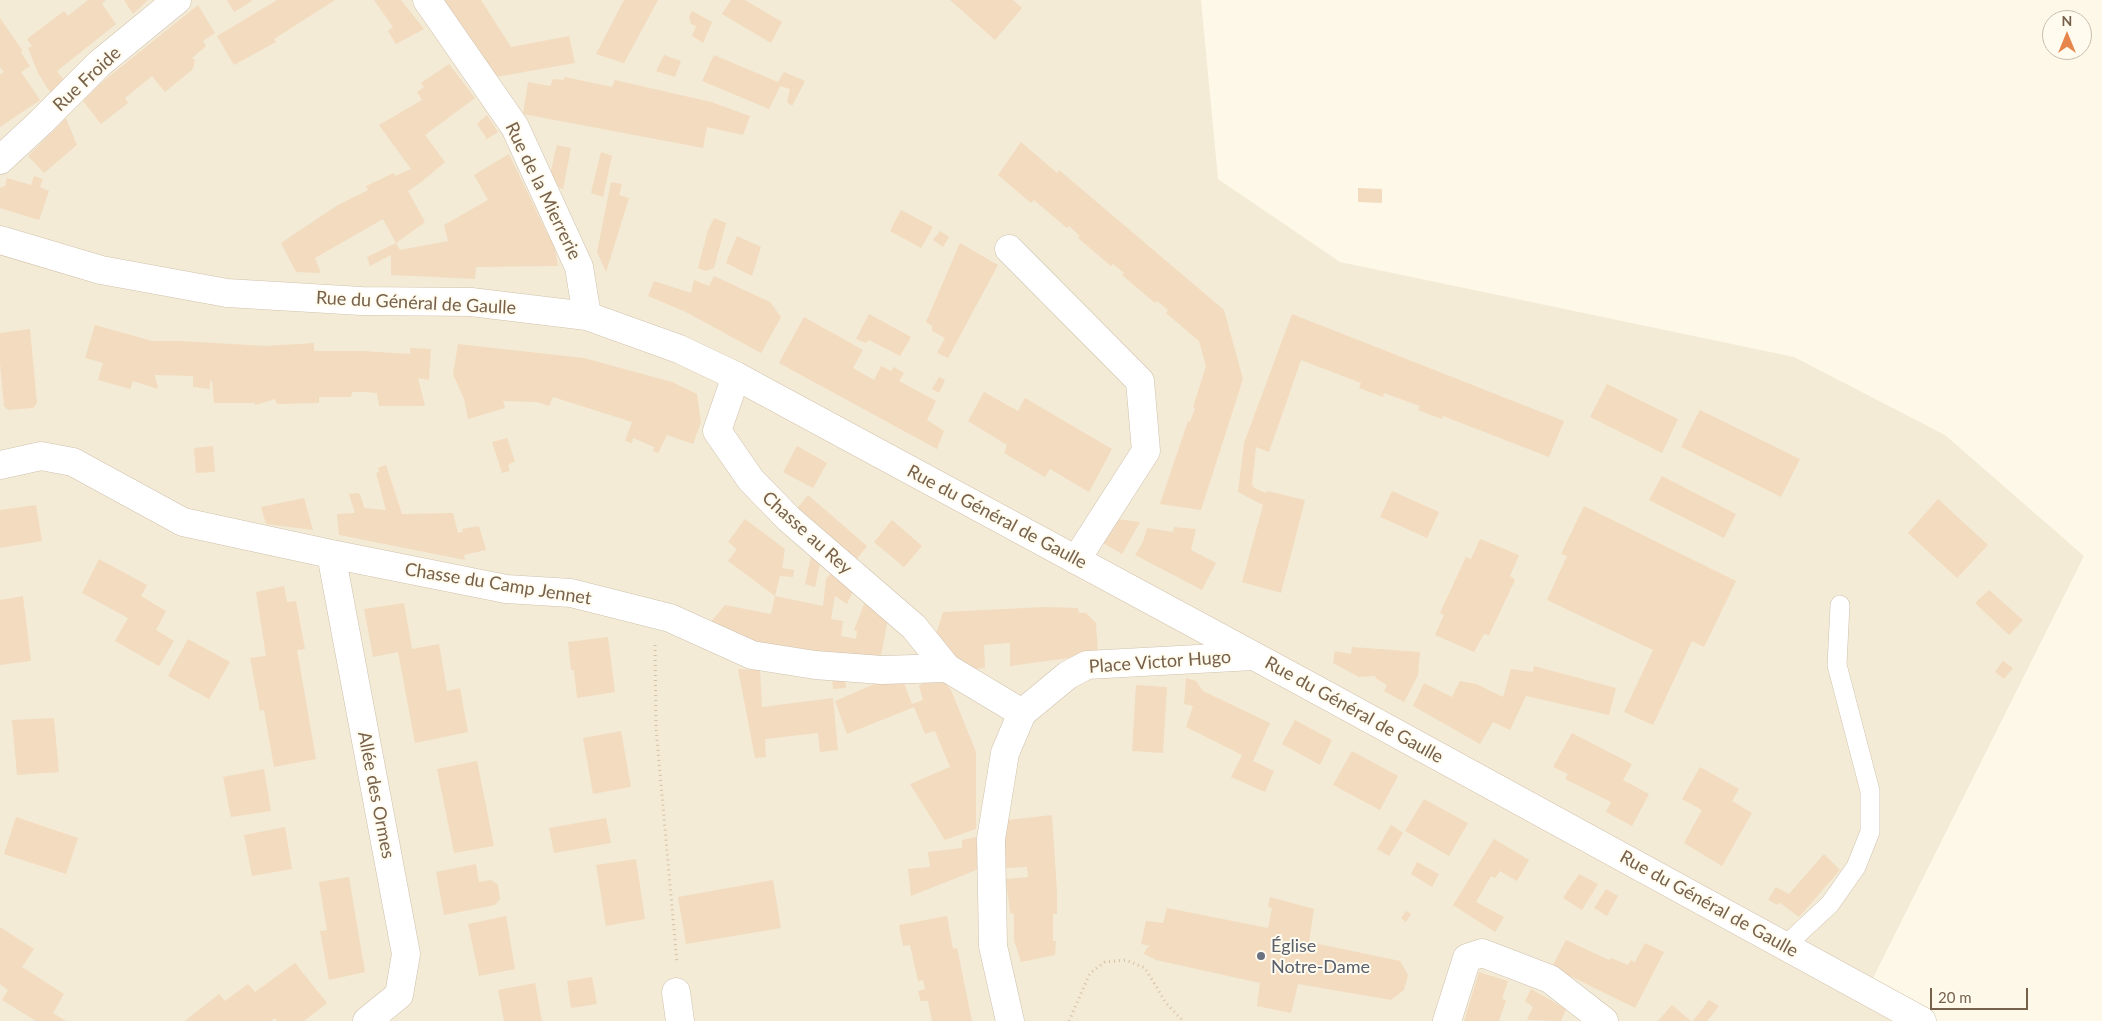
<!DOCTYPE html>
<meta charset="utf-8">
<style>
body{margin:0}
#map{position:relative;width:2102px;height:1021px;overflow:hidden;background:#fdf8e8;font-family:Lato,sans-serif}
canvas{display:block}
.north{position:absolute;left:2042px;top:10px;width:50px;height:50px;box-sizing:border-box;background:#fffbee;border:1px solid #c9bdad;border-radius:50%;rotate:0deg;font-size:14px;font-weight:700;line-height:20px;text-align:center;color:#77614b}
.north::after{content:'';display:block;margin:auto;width:18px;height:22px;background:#e6864d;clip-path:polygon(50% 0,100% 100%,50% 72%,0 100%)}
.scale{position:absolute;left:1930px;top:988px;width:98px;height:22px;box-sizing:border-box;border:2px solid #77614b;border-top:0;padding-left:6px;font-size:15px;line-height:18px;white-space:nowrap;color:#77614b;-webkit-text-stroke:4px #fffbee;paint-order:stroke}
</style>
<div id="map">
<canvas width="2102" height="1021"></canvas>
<div class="north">N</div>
<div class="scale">20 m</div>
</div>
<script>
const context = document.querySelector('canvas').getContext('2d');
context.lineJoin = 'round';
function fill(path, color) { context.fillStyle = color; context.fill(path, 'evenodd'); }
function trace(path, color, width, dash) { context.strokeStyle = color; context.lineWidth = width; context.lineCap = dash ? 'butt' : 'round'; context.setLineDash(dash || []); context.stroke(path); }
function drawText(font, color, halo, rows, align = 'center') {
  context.font = font + ' Lato,sans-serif'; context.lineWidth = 4; context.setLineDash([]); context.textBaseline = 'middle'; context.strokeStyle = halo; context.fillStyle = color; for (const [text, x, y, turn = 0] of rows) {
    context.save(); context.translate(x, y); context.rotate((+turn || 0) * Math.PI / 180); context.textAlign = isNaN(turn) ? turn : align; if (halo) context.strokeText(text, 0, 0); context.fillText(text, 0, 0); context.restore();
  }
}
const residential = new Path2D(`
 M0 0H1201L1218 179 1340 262 1794 357 1945 435 2084 556 1867 990 1922 1021H0Z`);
const building = new Path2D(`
 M88 0H106L102 4 116 24 57 71 66 83 53 97 38 73 28 48 32 46 27 39 64 11 68 16Z
 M124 0H148L133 14Z
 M227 0H251L252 1 234 12Z
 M277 0H335L274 39 276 42 234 65 217 36Z
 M374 0H401L424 29 396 44 388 31 393 27Z
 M440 0H481L511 47 569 36 575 63 496 77Z
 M624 0H658L624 63 596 54Z
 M731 0H745L782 22 771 43 722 14Z
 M950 0H1013L1022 8 995 40Z
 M198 5 215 33 203 41 206 46 192 58 195 60 193 69 165 92 152 76 125 98 128 103 101 124 83 101 101 83Z
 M692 11 712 22 703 43 692 36 696 26 691 24 689 17Z
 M0 18 22 50 21 53 30 66 21 72 40 100 0 127V74L4 72 0 67Z
 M664 55 681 61 675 77 656 71Z
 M714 55 778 82 784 72 805 81 792 106 787 102 790 89 780 86 769 109 702 81Z
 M449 64 475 98 425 135 445 162 420 183 408 191 425 222 396 243 383 219 315 258 321 273 296 272 281 243 338 205 368 190 366 186 394 173 395 176 411 169 379 125 422 100 417 92 424 87 421 83Z
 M565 77 612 87 615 80 711 102 750 116 743 135 707 127 703 148 523 114 528 82 550 86 553 79 563 80Z
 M487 115 498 132 487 139 477 124Z
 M66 118 77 145 44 173 28 156Z
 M1021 142 1057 173 1059 170 1224 310 1243 379 1201 510 1160 504 1188 421 1190 422 1195 408 1193 407 1206 366 1199 341 1166 313 1168 310 1157 301 1155 303 1122 275 1124 273 1113 264 1111 266 1078 238 1080 236 1069 226 1067 228 1034 200 1031 203 998 175Z
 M557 145 571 148 563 189 551 184 549 179Z
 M601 152 612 156 603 197 591 193Z
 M509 154 549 237H553L558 266 476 267 475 279 391 275V255L370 266 367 257 396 243 400 250 448 241 444 225 488 200 474 175Z
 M34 176 43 179 40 187 49 191 39 220 0 208V188L5 186 7 178 31 185Z
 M611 182 622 184 619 195 629 198 606 272 597 252Z
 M1358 188 1382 189V203L1358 202Z
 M901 210 933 227 921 248 890 231Z
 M714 218 726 223 714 268 706 271 698 268 708 230Z
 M940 231 949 237 943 247 933 240Z
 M737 236 761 247 752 276 726 263Z
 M960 243 998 265 948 358 937 353 945 338 932 331V326L926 322Z
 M714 276 770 302 781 317 761 353 686 312 648 296 654 281 691 293 694 280 709 286Z
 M869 314 911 337 900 356 869 340 866 343 856 339Z
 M1292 314 1564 421 1549 457 1443 416 1442 419 1418 410 1420 406 1384 393 1383 397 1359 388 1361 383 1301 360 1269 452 1256 447 1252 484 1254 488 1266 493 1267 491 1305 500 1281 593 1242 582 1263 505 1238 492 1244 443Z
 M804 317 863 350 853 368 874 380 881 366 891 371 894 367 904 373 899 381 936 401 927 420 944 431 937 449 779 363Z
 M95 325 152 341H181L265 346 314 343V351H363L410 354V348L431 349 429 380 418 378 425 406H379L377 393 363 392H352L351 397H319V403L277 404 275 399 255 405V403H214L212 381H210V389L193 387V376L155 375 158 389 133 381 130 389 98 380 103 363 85 358Z
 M30 329 37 403 33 408 8 410 4 406 0 363V333Z
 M458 344 584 358 672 382 697 394 701 422 693 444 667 435 658 453 653 451 654 447 633 438 632 443 625 441 632 422 553 397 549 406 537 402 503 401 505 408 468 419 464 399 453 374Z
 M939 377 945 380 939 393 932 389Z
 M1607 384 1678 419 1662 453 1590 417Z
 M984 392 1018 411 1025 398 1112 449 1089 492 1050 469 1045 477 1004 453 1007 445 968 421Z
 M1700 410 1800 459 1781 497 1681 447Z
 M507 438 515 461 508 465 510 471 502 473 492 442Z
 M213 446 215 472 196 473 194 448Z
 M797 446 827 463 813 488 783 472Z
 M386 465 402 514 453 513 458 533 463 532 462 529 479 526 486 550 464 555 465 560 339 535 337 514 355 513 349 494 356 493 360 494 364 508 386 510 376 473 379 472 378 468Z
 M1662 476 1736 514 1724 538 1649 500Z
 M1392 491 1439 512 1427 538 1380 517Z
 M808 495 867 546 852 565 794 512Z
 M304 498 313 530 266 524 261 507Z
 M1938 499 1988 545 1957 578 1908 533Z
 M36 505 42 541 0 548V510Z
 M1584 506 1736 581 1704 647 1692 641 1653 725 1624 712 1653 650 1547 600 1567 556 1561 554Z
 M745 519 785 549 782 568 794 570 793 577 780 576 775 596 728 561 737 549 728 542Z
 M1117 519 1140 522 1122 554 1103 543Z
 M892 520 922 546 904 567 874 542Z
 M1174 527 1196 529 1191 550 1216 563 1202 590 1135 555 1143 542 1147 528 1173 532Z
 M1480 539 1519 555 1510 576 1515 580 1489 635 1484 634 1474 652 1435 635 1444 615 1440 613 1466 557 1471 559Z
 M812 552 821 560 815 587 805 584Z
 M99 559 147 585 141 596 166 611 156 630 174 641 159 666 115 641 128 618 82 593Z
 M833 571 854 589 847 604 835 596 831 619 843 621 841 636 856 639 857 631 854 630 866 599 888 618 880 661H847L732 637 710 623 725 605 771 614 775 596 823 606 826 579Z
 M284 586 287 602 296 601 305 649 297 650 316 759 274 767 264 710 260 711 250 658 266 656 256 592Z
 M1989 590 2023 620 2009 635 1975 603Z
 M23 596 31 661 0 665V600Z
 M404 603 412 649 439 644 447 691 460 688 468 732 415 743 398 652 373 657 364 609Z
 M1044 607 1078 608 1079 613H1086L1096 623 1098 654 1010 666V643L984 645 985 668 964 670 931 637 937 631 943 612Z
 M608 637 615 692 577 698 574 670H571L568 642Z
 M188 639 230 662 209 699 168 676Z
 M1352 647 1420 652 1418 675 1404 702 1384 691 1387 685 1375 678 1376 676 1359 677 1333 663 1335 651 1351 654Z
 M2003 661 2013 668 2004 679 1995 672Z
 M1534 666 1616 688 1609 715 1526 696 1510 730 1493 722 1480 744 1413 706 1424 683 1452 697 1460 681 1476 684 1503 697 1511 669 1533 672Z
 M738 669 760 670 762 707 833 698 838 750 820 752 818 733 765 739 766 757 755 758Z
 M900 673 912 704 923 700 919 686 932 676 942 679 951 690 976 752V829L945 840 910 784 950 767 935 731 925 734 914 707 847 734 835 701Z
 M832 675H845L846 688 833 689Z
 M1186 678 1196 681 1203 691 1270 723 1253 761 1274 771 1265 792 1231 777 1242 755 1186 727 1193 706 1184 704Z
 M1136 685 1167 687 1163 753 1132 751Z
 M54 718 59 772 17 775 12 720Z
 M1295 720 1332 740 1320 765 1282 744Z
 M621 731 631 787 593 794 583 738Z
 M1572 733 1632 764 1623 780 1649 794 1632 826 1606 812 1611 802 1565 779 1568 774 1553 767Z
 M1352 751 1398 776 1380 810 1333 785Z
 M477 761 494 846 454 853 437 769Z
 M1700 767 1739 789 1732 801 1752 813 1722 866 1684 843 1702 810 1682 799Z
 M264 769 271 811 231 817 223 777Z
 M1424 799 1468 823 1449 856 1405 831Z
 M1052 815 1057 891V914H1053V941H1056L1055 955 1021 962 1014 940V914L1010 913 1006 879 1028 877 1027 867 1006 868 1003 850 1008 820Z
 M16 817 78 838 66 874 4 854Z
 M606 818 611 843 554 853 549 828Z
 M1391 825 1403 833 1389 856 1377 849Z
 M285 827 292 869 252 876 244 835Z
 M976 837 979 869 911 896 908 869 930 867 928 852 962 848V840Z
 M1494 839 1529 860 1517 881 1500 871 1495 878 1491 876 1476 902 1504 917 1495 932 1453 905Z
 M1824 854 1840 870 1799 917 1779 902 1778 905 1768 900 1776 887 1789 894Z
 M636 859 645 919 606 926 596 865Z
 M1417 862 1439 874 1432 887 1411 874Z
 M476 864 479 882 491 880 498 885 500 899 495 905 444 915 436 872Z
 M1579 874 1598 884 1582 910 1563 898Z
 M349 877 365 972 329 980 320 931 327 930 319 882Z
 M773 880 781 928 686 944 678 897Z
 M1606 889 1618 896 1607 916 1594 908Z
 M1270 897 1314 909 1309 942 1400 961 1408 975 1404 990 1391 1000 1298 984 1291 1013 1257 1006 1260 983 1156 960 1144 954 1146 949 1150 946 1141 944 1146 921 1163 923 1167 908 1268 928 1272 908 1268 907Z
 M1406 911 1411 914 1406 922 1401 918Z
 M506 916 515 969 479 976 468 924Z
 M947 916 953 949 957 948 972 1021H932L928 1001H921L918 991 925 989 923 980 918 981 910 945 903 946 899 925Z
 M0 927 34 949 22 967 64 994 53 1013 66 1021H36L2 1000 8 990 0 984Z
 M1566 940 1609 960 1611 958 1628 965 1631 960 1635 962 1645 943 1664 952 1635 1008 1552 967Z
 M295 963 327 1003 304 1021H277L275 1018 271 1021H185L219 994 225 1001 248 984 255 992Z
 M1479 972 1508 981 1502 999 1506 1000 1499 1021H1464Z
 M592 977 597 1004 571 1008 567 981Z
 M535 983 542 1021H504L498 990Z
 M1531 989 1566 1009 1561 1021 1527 1020 1533 1007 1525 1001Z
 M1709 1000 1719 1006 1707 1021H1693Z
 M1672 1005 1691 1021H1658Z`);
const path = new Path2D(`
 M655 645 656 728 677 963
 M1069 1021 1090 973 1105 962 1126 960 1145 968 1166 1003 1183 1021`);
const service = new Path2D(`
 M1785 946 1830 904 1856 867 1870 832V791L1837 665 1840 605`);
const minor = new Path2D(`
 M427 0 515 127 579 267 587 316
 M0 160 41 122 100 63 177 0
 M1009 249 1140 381 1146 451 1076 560
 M736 376 717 431 751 480 789 519 914 627 947 668 1022 713 1068 675 1087 665 1253 656
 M0 465 41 456 73 462 183 522 331 554 506 589 571 593 670 618 752 655 815 665 882 670 947 668
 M331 554 406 954 399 995 367 1021
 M676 992 680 1021
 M1010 1021 993 946 991 839 1005 753 1022 713
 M1447 1021 1467 958 1482 953 1550 979 1604 1021`);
const secondary = new Path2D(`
 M0 240 101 270 227 293 361 301 471 302 587 316 679 349 736 376 1317 690 1922 1021`);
const markers = [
 [1261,956,5,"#6b7280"]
];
const streetNames = [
 ["Rue Froide",87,79,-43],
 ["Rue de la Mierrerie",543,191,64],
 ["Rue du Général de Gaulle",416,303,3],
 ["Rue du Général de Gaulle",997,517,28],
 ["Chasse au Rey",807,533,42],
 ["Chasse du Camp Jennet",498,584,9],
 ["Place Victor Hugo",1160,662,-4],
 ["Rue du Général de Gaulle",1354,710,29],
 ["Allée des Ormes",376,795,79],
 ["Rue du Général de Gaulle",1709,904,29]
];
const worshipNames = [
 ["Église",1271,946],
 ["Notre-Dame",1271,967]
];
fill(residential, '#f4ebd6');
fill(building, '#f2dbbf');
trace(service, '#cfc1ad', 20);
trace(minor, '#cfc1ad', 29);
trace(secondary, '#d2c2ab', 29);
trace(path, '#d8bfa2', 3, [1, 4]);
trace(service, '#fff', 19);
trace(minor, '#fff', 28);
trace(secondary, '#fff', 28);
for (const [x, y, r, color] of markers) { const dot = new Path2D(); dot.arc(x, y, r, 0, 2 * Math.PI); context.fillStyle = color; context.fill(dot); trace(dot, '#fffbee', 2); }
drawText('18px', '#77614b', '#fffbee', streetNames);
drawText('18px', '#5b616d', '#fffbee', worshipNames, 'left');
</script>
